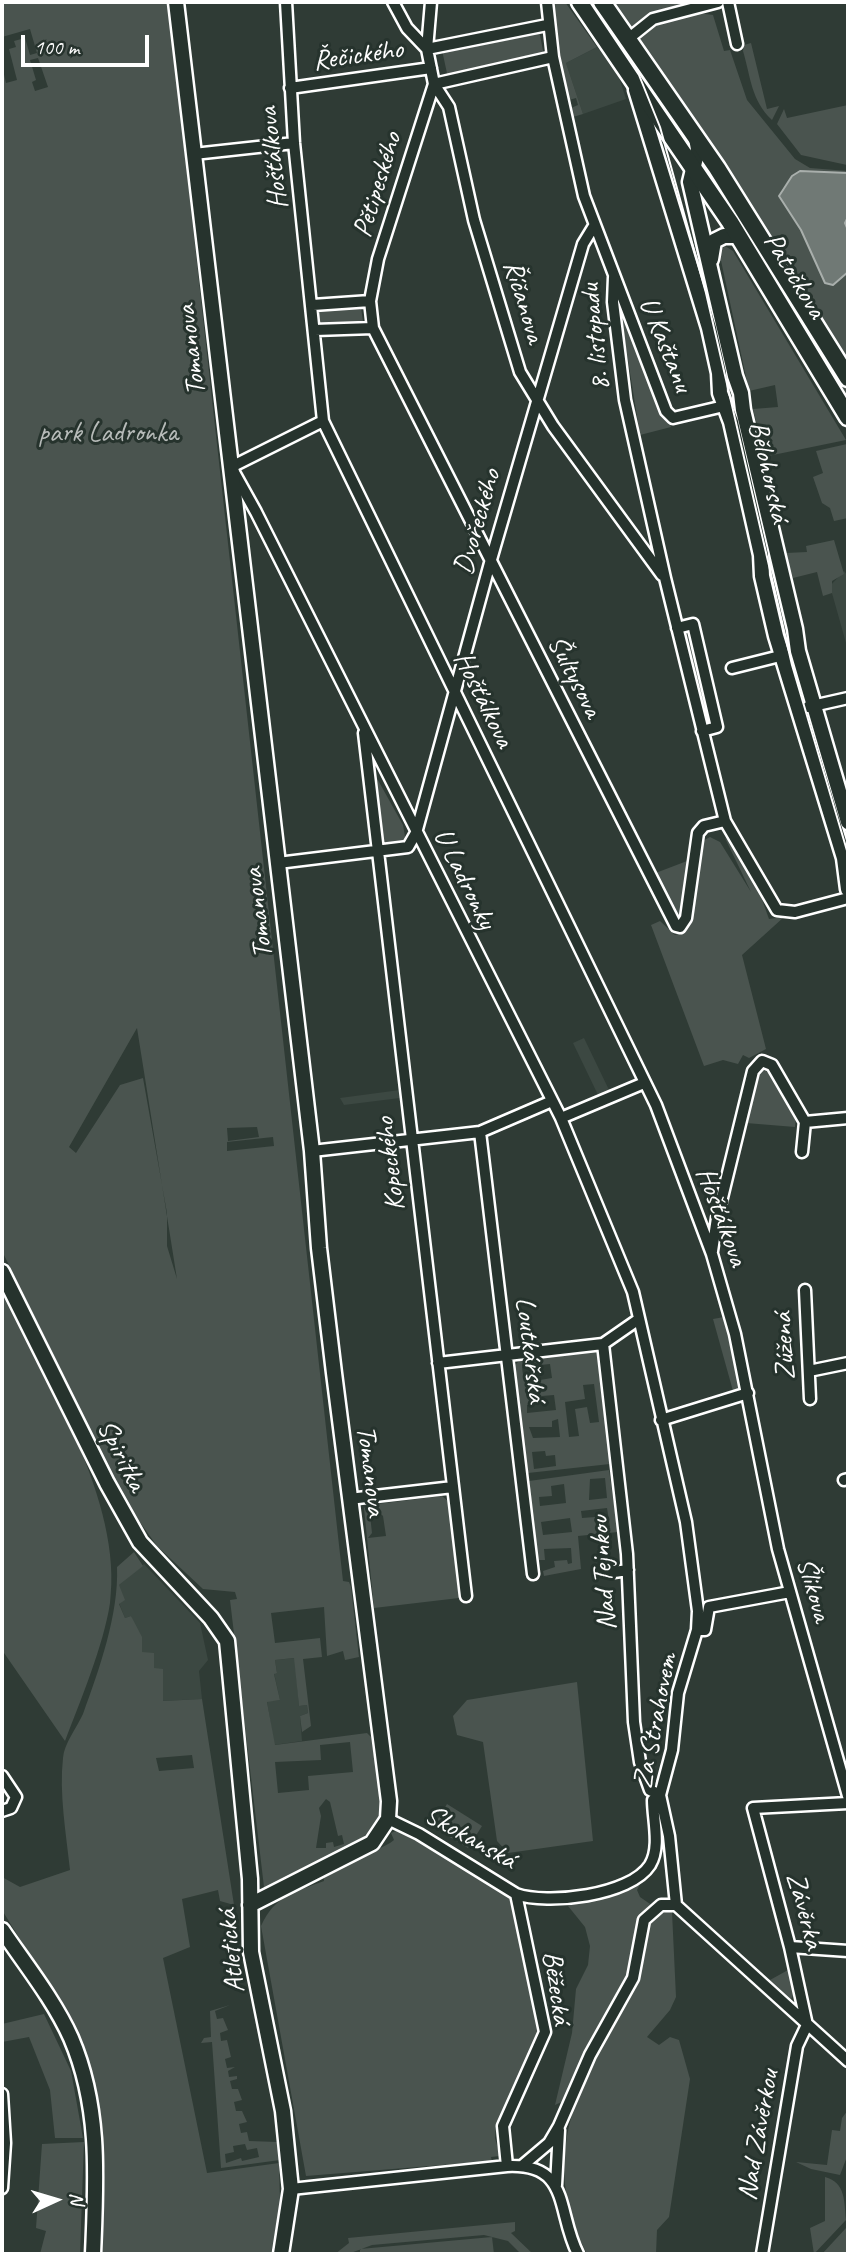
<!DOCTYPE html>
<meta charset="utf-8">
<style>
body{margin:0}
#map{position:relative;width:850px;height:2256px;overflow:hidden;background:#2f3b35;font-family:Caveat,sans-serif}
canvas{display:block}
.frame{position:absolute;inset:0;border:4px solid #fff;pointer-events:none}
.north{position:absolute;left:21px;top:2165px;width:70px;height:70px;-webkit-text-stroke:5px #26332d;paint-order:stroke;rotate:86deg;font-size:19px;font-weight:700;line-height:28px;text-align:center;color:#fff}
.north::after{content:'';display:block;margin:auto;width:24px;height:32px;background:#fff;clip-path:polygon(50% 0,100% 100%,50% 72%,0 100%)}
.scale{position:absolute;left:21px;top:35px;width:128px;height:32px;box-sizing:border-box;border:4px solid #fff;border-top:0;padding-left:9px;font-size:21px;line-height:24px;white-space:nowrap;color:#fff;-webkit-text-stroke:5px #26332d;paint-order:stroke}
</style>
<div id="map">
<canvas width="850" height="2256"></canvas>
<div class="frame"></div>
<div class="north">N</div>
<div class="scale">100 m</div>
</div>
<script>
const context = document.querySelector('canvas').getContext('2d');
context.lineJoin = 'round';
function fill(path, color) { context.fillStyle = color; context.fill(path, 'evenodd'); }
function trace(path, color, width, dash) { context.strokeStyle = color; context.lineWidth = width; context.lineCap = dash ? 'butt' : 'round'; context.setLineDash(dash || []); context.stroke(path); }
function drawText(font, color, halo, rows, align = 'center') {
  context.font = font + ' Caveat,sans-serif'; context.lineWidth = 6; context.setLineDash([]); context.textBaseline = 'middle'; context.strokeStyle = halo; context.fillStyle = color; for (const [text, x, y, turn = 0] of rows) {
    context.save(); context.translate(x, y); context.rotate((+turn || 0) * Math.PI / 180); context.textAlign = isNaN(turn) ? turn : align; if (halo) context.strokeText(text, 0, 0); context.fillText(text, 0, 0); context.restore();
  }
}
const built = new Path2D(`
 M597 47 616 68 626 99 583 114 566 63Z
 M844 571 848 576 846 643 830 586Z
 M584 1038 610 1092 599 1097 573 1043Z
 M400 1090V1098L344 1105 340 1098Z
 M144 1564 200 1623 208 1660 199 1671 202 1699 162 1701 154 1669 141 1653 131 1616 125 1618 119 1603V1585Z
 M295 1658 299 1706 307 1705 308 1713 300 1716 302 1741 274 1745 267 1701 280 1700 274 1673 277 1672 275 1660Z`);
const green = new Path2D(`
 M2 2H168L343 1581 349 1582 351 1587 359 1657 345 1660 343 1651 327 1656 324 1607 271 1613 275 1643 320 1638 322 1657 303 1659 311 1726 302 1732 300 1716 308 1713 307 1705 299 1706 294 1658 275 1660 277 1673 274 1674 280 1700 267 1702 275 1745 367 1733 371 1737C374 1760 382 1788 380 1812 378 1843 294 1875 267 1888L264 1887 230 1600 237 1599 235 1592 203 1589 157 1546 127 1504 2 1251V66L6 83 17 80 9 49 16 47 14 41 25 38 30 55 37 53 30 29 2 37ZM38 58 48 87 35 91 32 82 36 80 30 60ZM137 1028 177 1279 167 1246V1213L143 1078 120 1085 76 1153 69 1147ZM257 1127 259 1137 228 1141 227 1128ZM273 1137 274 1146 227 1151V1142ZM350 1742 353 1772 308 1776 309 1790 278 1793 275 1762 321 1760 320 1745ZM326 1799 330 1802 338 1836 342 1835 344 1844 334 1847 333 1842 326 1843V1848H316L321 1816 319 1808Z
 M553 2H565L597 47 566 63 583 114 573 117 571 108 578 105 576 98 569 100 556 39Z
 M612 2H698L658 12 631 28Z
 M698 13 713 15 724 51 730 50 747 100 795 159 810 168 848 171C817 181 800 155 779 195L801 230 825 283 833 285 848 272V365L728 170 640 42C642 18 679 15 698 13Z
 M539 30 544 56 448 78 442 50Z
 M751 43 767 109 779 106 772 120C751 100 751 78 743 51L744 45Z
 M848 105 847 165 801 155 777 124 784 109 787 118Z
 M714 172 848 389V395L844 397 706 177Z
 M725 246 733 251 846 440 768 456 765 446H762L753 409 778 407 775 385 749 391 720 256 719 251Z
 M360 301 364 328 320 330 318 304Z
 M620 310H622L671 427 640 435Z
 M847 444 848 518 834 521 830 508 822 503 813 477 823 473 816 451Z
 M834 540 844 574 832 581V593L823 596 817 572 793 578 786 553 807 552 806 546Z
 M689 630 713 721 706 723 683 631Z
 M374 773 403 825 406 842 381 845Z
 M710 837 720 842 751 892 725 838 732 843 760 894 769 919 784 917 742 955 766 1049 749 1058 743 1055 738 1064 723 1060 704 1066 651 925 660 921 675 935 686 931 701 842Z
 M687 861 681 915 678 921 653 874Z
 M763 1066 769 1069 796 1116 795 1127 746 1123 758 1070Z
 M2 1289C45 1378 124 1503 110 1603 104 1644 80 1702 65 1741L2 1650Z
 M724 1317 740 1388 733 1391 713 1319Z
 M592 1350 597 1353 610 1464 528 1473 515 1365 520 1360ZM550 1364 552 1378 540 1380 539 1373 523 1375 522 1367ZM594 1384 599 1422 590 1423 587 1407 575 1409 579 1436 569 1437 565 1402 585 1399 583 1385ZM554 1395 556 1410 527 1413V1405L542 1403V1396ZM558 1419 560 1437 533 1438 529 1427H552V1421ZM545 1451 546 1456 555 1455 556 1466 534 1469 532 1452Z
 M609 1470 618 1532 578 1536 581 1569 544 1576 543 1571 555 1567 554 1561 567 1560 568 1564 572 1563 571 1548 544 1549 545 1560H538L529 1481ZM605 1478 607 1498 589 1500 590 1479ZM564 1484 566 1503 540 1506 539 1497 552 1496 551 1486ZM607 1508 610 1527 596 1528 595 1517 582 1518 581 1511ZM570 1518 572 1532 543 1535 541 1522Z
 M442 1496 448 1501 459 1598 374 1608 364 1508 369 1505ZM379 1512 383 1516 386 1536 368 1538 372 1533 370 1515Z
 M134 1552 143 1566 119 1585 125 1600 119 1604 125 1618 131 1616 142 1637V1652L154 1653V1668L163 1669V1701L202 1699 234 1905 220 1901 218 1890 182 1899 190 1947 163 1958 207 2173 279 2163 280 2203 271 2254H102L105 2171 95 2085 83 2042 2 1910V1877L20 1887 70 1870C66 1833 59 1793 63 1758 64 1744 77 1727 83 1714 99 1670 119 1614 117 1567ZM192 1755 194 1768 159 1771 156 1758Z
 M577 1682 593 1841 508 1853 497 1841 483 1742 457 1735 453 1716 467 1700Z
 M447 1804 482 1826 468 1848 433 1827Z
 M396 1831 407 1832 509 1892 540 2028 526 2071 496 2124 495 2138 500 2156 491 2157 492 2161 306 2176 261 1926C274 1896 295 1892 324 1881V1878L390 1843 394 1840 391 1833Z
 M642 1880 637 1890 640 1897 653 1906 643 1916 628 1983 566 2100 555 2105 572 2033 576 1989 588 1965 590 1946 585 1927 568 1906Z
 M672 1912 676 1997 670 2010 647 2037 659 2045 670 2037 679 2040 690 2079 669 2217 657 2230 656 2254H587C571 2222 561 2188 565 2151 572 2079 619 2025 644 1959 648 1948 644 1933 649 1923 654 1914 663 1911 672 1912Z
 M788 1970 794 1994 791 1999 770 1980Z
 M230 2005 215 2011 217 2019 223 2018 228 2030 220 2033 221 2041 227 2040 231 2057 225 2059 227 2068 235 2067 228 2071 229 2077 237 2076V2079L230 2081 232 2089H238L242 2100 234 2102 236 2111H242L247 2122 239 2124 241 2133 247 2132 249 2141 278 2142 280 2160 221 2168 212 2042 201 2043 204 2038 211 2037 210 2011ZM245 2144 247 2150 257 2148 259 2157 242 2161 241 2158 226 2163 225 2154 234 2152 233 2146Z
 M44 2014 71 2071 83 2138H55L50 2090 29 2037 2 2042V2024Z
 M848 2110V2154L840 2175 811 2169 796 2162 827 2165 832 2130 840 2131 842 2118Z
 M84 2142 80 2254H40L46 2231 36 2228 42 2144Z
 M825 2177C846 2183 844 2201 846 2220L814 2254 810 2228 825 2221Z
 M515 2222V2231L511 2233 533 2254H521L508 2241 484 2235 372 2245 348 2254H335L349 2243 348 2238Z
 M848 2227V2254H822L846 2228Z
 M492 2237 494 2254H360V2249Z`);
const water = new Path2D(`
 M800 171 848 173V217L845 223 848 230V272L833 285 825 283 801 230 779 196 792 176Z`);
const street = new Path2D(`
 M286 2 294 143 323 421 656 1105 712 1254 735 1334 778 1549 848 1796
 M393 2 407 28 427 49
 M431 2 427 49 434 84 449 107 474 220 520 372 553 426 662 575
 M547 2 553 57 584 196 666 411 673 418 724 406
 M728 2 737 44
 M628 39 653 19 718 2
 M427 49 547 25
 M434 84 378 259 370 301 373 328 676 926 680 927 686 918 698 833 704 826 725 821
 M434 84 553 57
 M290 88 431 68
 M194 154 294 143
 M614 277 613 302 625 400 665 578 725 821 777 910 795 912 848 898
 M313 305 370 301
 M315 330 373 328
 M323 421 231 467 256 512 561 1118 633 1292 686 1522 698 1611 697 1630 678 1693 672 1750 660 1795 669 1836 676 1905 848 2061
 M677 628 693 624 717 727 702 731
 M732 668 784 655
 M808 707 848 698
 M364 733 466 1596
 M278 863 408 847 416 833 490 563 583 244 594 226
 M561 1118 644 1083
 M805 1122 848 1118
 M480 1132 533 1574
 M312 1151 480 1132 552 1101
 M712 1251 717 1218 753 1071 762 1061 772 1065 805 1122 802 1152
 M805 1290 810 1399
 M603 1344 627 1554 634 1722 640 1762 650 1790 660 1795
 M603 1344 639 1319
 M438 1363 603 1344
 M809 1371 848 1363
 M661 1420 748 1393
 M844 1480 848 1479
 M349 1499 453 1487
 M614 1572 628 1570
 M697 1630H705L709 1607 790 1592
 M2 1776 16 1797 11 1808 2 1811
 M388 1819 419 1834 516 1894C547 1905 630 1896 650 1865 661 1847 653 1820 653 1800L660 1795
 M790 1947 848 1951
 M807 2025 790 1947 753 1808 848 1803
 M2 2094 5 2143 2 2188
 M523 2165 549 2143 559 2126 590 2055 633 1978 644 1920 661 1905H676
 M507 2166 503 2126 545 2032 516 1894
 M556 2185 559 2130
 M291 2189 507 2166C571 2163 556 2211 578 2254
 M762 2254 797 2046 807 2025`);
const secondary = new Path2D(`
 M176 2 312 1151 319 1248 334 1373 389 1801 388 1819 372 1843 250 1905
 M636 90 709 328 719 373 720 393 731 422 761 555 762 576 776 636 844 858 848 889
 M696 138 698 149 690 182 735 376 741 393 743 410 795 629 798 651 848 822
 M711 259 714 241 724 236H739
 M2 1272 107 1483 140 1542 211 1618 227 1641 250 1879 251 1952 283 2111 291 2189 281 2254
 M2 1930C25 1964 54 2000 71 2038 101 2108 96 2180 93 2254`);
const primary = new Path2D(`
 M580 2 730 222 848 417
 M602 2 717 168 848 378`);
const tram = new Path2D(`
 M590 2 639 75 660 127 706 293 792 665 848 854`);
const streetNames = [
 ["Řečického",358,56,-8],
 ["Hošťálkova",274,158,-96],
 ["Pětipeského",378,185,-73],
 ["Patočkova",794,276,59],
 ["Říčanova",523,302,73],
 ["8. listopadu",596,337,-96],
 ["U Kaštanu",665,345,68],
 ["Tomanova",192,350,-97],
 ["Bělohorská",768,472,77],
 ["Dvořeckého",478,522,-74],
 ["Šultysova",574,677,63],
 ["Hošťálkova",483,700,64],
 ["U Ladronky",464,879,64],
 ["Tomanova",259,913,-97],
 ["Kopeckého",391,1164,-97],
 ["Hošťálkova",721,1217,70],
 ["Zúžená",785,1346,-93],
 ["Loutkářská",530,1350,83],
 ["Spiritka",121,1456,63],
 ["Tomanova",370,1471,83],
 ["Nad Tejnkou",604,1573,-94],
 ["Šlikova",813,1590,74],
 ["Za Strahovem",656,1721,-79],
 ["Skokanská",470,1838,30],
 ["Závěrka",804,1911,75],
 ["Atletická",232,1951,-96],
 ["Běžecká",556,1988,82],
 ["Nad Závěrkou",759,2135,-80]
];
const parkNames = [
 ["park Ladronka",108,434]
];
fill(built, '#3c4842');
fill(green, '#4a544f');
fill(water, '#707975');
trace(water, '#a9afac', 2);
trace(street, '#fff', 15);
trace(secondary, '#fff', 19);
trace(primary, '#fff', 21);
trace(street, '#26332d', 10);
trace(secondary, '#26332d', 14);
trace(primary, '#26332d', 16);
trace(tram, '#fff', 2);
drawText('28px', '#fff', '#26332d', streetNames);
drawText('28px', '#b7bbb9', '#26332d', parkNames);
</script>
